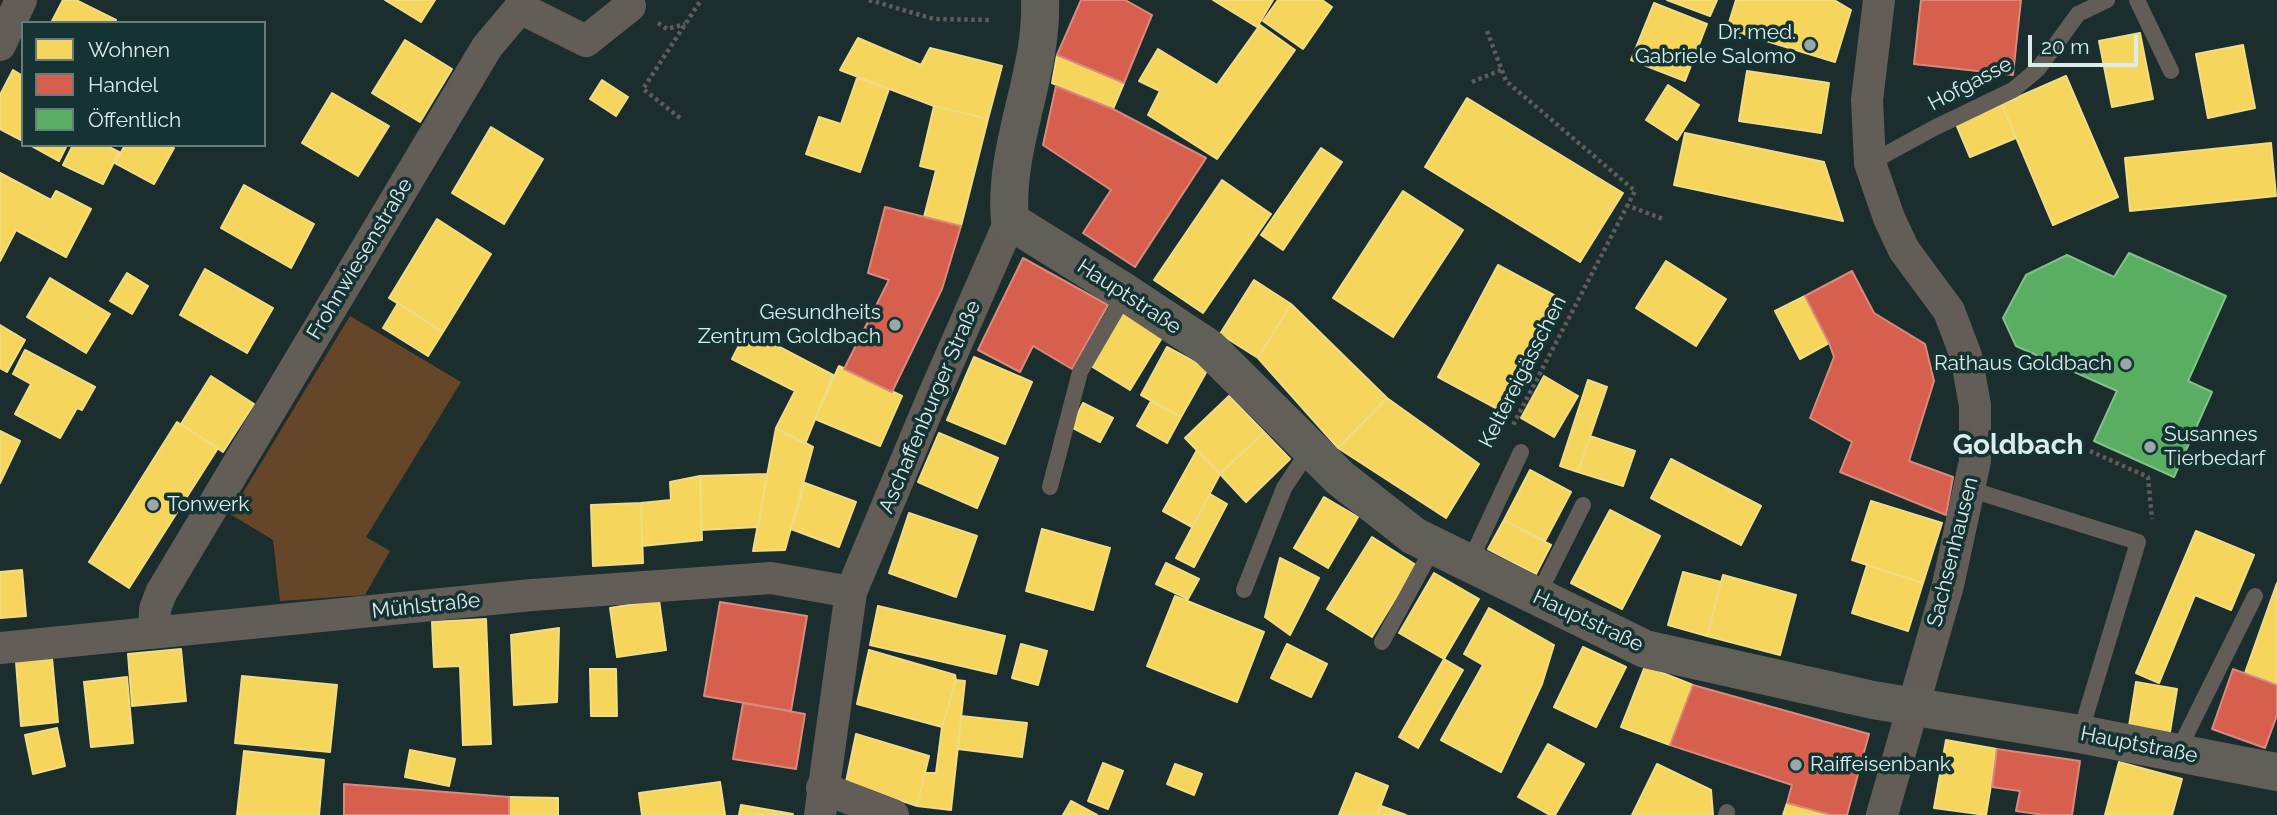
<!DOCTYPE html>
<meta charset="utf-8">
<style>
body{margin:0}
#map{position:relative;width:2277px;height:815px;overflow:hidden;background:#1c2d2d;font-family:Raleway,sans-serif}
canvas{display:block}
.legend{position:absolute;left:21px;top:21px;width:245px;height:126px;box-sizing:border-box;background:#163333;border:2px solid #657d7d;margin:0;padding:9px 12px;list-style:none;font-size:21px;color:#dcecec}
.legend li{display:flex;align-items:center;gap:14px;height:35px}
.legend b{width:35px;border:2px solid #657d7d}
.scale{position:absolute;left:2028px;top:35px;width:110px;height:32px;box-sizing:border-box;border:4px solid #dcecec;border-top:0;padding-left:9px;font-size:21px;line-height:24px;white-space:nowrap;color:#dcecec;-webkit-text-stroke:5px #163333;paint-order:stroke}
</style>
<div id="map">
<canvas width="2277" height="815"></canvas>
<ul class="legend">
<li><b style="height:19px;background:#f6d55c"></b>Wohnen</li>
<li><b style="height:19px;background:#d6604d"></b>Handel</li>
<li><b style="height:19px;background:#5aae61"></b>Öffentlich</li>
</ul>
<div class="scale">20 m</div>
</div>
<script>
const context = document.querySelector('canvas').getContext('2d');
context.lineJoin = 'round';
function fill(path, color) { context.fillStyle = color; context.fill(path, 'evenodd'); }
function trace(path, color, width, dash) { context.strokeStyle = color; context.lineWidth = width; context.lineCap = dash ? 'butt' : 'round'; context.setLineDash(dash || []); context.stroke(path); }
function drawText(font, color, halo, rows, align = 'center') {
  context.font = font + ' Raleway,sans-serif'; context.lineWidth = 7; context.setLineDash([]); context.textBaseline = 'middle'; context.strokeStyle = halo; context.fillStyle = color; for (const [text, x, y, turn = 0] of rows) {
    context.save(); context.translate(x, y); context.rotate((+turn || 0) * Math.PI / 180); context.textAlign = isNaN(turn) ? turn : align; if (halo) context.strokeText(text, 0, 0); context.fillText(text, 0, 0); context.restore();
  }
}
const green = new Path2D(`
 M350 316 461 382 366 537 390 551 365 595 280 601 273 540 230 514Z`);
const homes = new Path2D(`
 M63 0H76L116 20 114 23H51Z
 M385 0H435L421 22Z
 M1213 0H1273L1257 27Z
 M1278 0H1322L1332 7 1303 49 1263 21Z
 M1667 0H1717L1710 16Z
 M1736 0H1834L1851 10 1835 62 1727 29Z
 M1654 3 1707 24 1685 81 1631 60Z
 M1260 25 1295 50 1217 159 1148 115 1160 91 1139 81 1158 49 1217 85Z
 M2140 33 2153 99 2112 107 2099 41Z
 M858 38 921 65 930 48 1002 66 988 119 934 106 840 70Z
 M405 40 452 69 420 122 372 93Z
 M2243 45 2255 108 2208 118 2196 54Z
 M1057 55 1124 83 1113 109 1052 83Z
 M13 70 23 76V141L0 129V95Z
 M1747 71 1829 83 1821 133 1739 121Z
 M2066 76 2118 197 2053 225 2002 104Z
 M857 78 889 89 860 172 806 154 819 117 841 124Z
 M602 80 628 97 616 116 590 99Z
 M1668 85 1699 105 1677 140 1646 120Z
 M332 93 389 126 358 176 302 143Z
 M1467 98 1623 193 1580 262 1425 167Z
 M2002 104 2016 138 1970 157 1956 124Z
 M934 106 988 119 961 226 924 217 936 170 920 166Z
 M491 127 543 159 504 224 452 193Z
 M1685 133 1824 162 1843 221 1674 185Z
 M2271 143 2276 196 2130 211 2125 158Z
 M30 145H67L59 161Z
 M73 145H105L119 152 103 184 63 165Z
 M125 145H169L174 148 154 184 115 163Z
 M1321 148 1342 162 1283 250 1261 235Z
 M0 173 51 200 56 191 91 209 66 257 16 230 0 261Z
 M1222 180 1271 214 1203 313 1154 280Z
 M244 185 314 224 291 268 221 228Z
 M1403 191 1463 230 1393 337 1333 298Z
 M437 219 491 254 443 332 389 298Z
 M1666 261 1726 299 1696 346 1636 308Z
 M1498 265 1565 301 1505 413 1438 377Z
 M205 269 273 308 247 353 180 315Z
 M127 273 148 286 132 314 110 301Z
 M50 278 110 314 86 353 27 317Z
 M1254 280 1291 304 1258 358 1220 334Z
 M1805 296 1829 343 1800 359 1775 311Z
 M398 303 443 332 428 356 383 328Z
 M1291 304 1387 398 1338 448 1258 358Z
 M1124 312 1163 336 1130 390 1091 366Z
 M0 325 25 340 7 372 0 368Z
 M747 330 833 375 805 444 776 428 795 391 732 359Z
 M1167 347 1208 369 1181 417 1141 395Z
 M25 350 95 387 82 410 77 408 60 438 15 414 31 384 13 374Z
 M974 357 1032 382 1005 444 947 420Z
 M839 366 902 396 880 446 815 419Z
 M211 376 254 404 223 452 181 424Z
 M1544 376 1578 396 1554 437 1521 418Z
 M1588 380 1607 387 1578 472 1560 466Z
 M1229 396 1264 432 1220 474 1185 438Z
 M1387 398 1479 464 1446 518 1338 448Z
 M1151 401 1181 417 1167 443 1137 426Z
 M1083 403 1113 418 1100 442 1071 427Z
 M177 422 218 448 129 588 89 562Z
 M776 428 813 447 785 550 753 551Z
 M0 431 20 441 0 483Z
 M1264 432 1290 459 1246 502 1220 474Z
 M939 433 998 458 977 508 918 482Z
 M1590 436 1635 451 1623 486 1578 472Z
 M1197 450 1220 474 1192 527 1163 511Z
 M1671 459 1761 506 1741 545 1651 498Z
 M1530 470 1571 492 1545 541 1504 520Z
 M767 474 758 527 701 530 700 476Z
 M700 476 702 540 642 546 641 503 671 500 670 482Z
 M805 483 856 502 839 547 791 529Z
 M1210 494 1227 504 1194 567 1176 558Z
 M1324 497 1358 517 1328 568 1294 548Z
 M1871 501 1942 523 1923 583 1852 560Z
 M641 503 643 563 593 566 591 505Z
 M1610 510 1660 536 1622 609 1571 583Z
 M909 513 977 536 956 597 889 573Z
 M1504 520 1551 545 1536 574 1488 549Z
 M1042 529 1110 548 1093 610 1026 591Z
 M2196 531 2254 555 2231 610 2195 595 2159 683 2136 673Z
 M1372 537 1416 565 1372 637 1327 609Z
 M1280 558 1319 578 1290 635 1265 617Z
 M1166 563 1199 579 1188 599 1156 584Z
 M1867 565 1923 583 1908 631 1852 613Z
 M22 570 26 616 0 618V572Z
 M1683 572 1721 582 1707 636 1668 625Z
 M1434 573 1479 599 1444 659 1399 633Z
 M1723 575 1796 595 1780 655 1707 636Z
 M2277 583V685L2245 673Z
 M1175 596 1264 632 1237 702 1147 666Z
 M659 600 666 650 617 657 610 608Z
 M878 606 1005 636 996 674 870 645Z
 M1489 608 1554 645 1542 684 1501 772 1441 740 1483 665 1464 654Z
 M486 619 491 744 463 745 460 666 434 667 432 622Z
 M559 628 557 702 514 705 511 635Z
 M1021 644 1047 651 1038 685 1012 678Z
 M1287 644 1327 664 1311 697 1271 678Z
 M1583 647 1626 667 1596 727 1554 707Z
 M181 649 186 701 132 706 128 654Z
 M869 650 955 675 956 680 942 727 857 704Z
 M52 658 58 722 21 726 16 662Z
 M1444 659 1463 670 1418 748 1399 737Z
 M1645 666 1693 685 1670 745 1621 727Z
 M590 669H616L617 716H591Z
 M242 676 337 685 330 752 235 743Z
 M127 677 133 743 91 747 84 682Z
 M956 680 965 681 951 810 917 806 925 773H936L942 727Z
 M2136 682 2177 689 2170 732 2129 726Z
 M961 716 1027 723 1022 757 958 749Z
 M57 728 65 766 33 774 25 735Z
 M856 734 929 756 917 806 846 782Z
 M1946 740 1997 749 1986 815 1934 808Z
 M1548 744 1584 764 1555 815H1550L1518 797Z
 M410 750 455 759 449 786 405 777Z
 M244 751 324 760 319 815H237Z
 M2119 762 2182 779 2172 815H2105Z
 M1103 763 1123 771 1108 809 1088 801Z
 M1175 764 1202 774 1194 795 1167 784Z
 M1657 764 1711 790 1713 815H1632Z
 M1356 773 1388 786 1377 815H1339Z
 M720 782 725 815H642L639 793Z
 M509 797 558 798V815H509Z
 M1071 801 1097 815H1063Z
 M1787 803 1831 815H1783Z
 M741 805 793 814 739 815Z
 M1381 806 1406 815H1377Z`);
const shops = new Path2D(`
 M1081 0H1125L1152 15 1124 83 1057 55Z
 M1921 0H2021L2013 75 1914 64Z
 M1056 86 1113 109 1206 158 1135 267 1083 233 1111 190 1043 145Z
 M885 207 961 226 942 289 892 392 844 369 889 280 868 273Z
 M1023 258 1108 305 1072 369 1033 346 1020 372 978 350Z
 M1852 271 1874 313 1925 344 1934 381 1909 461 1953 477 1946 515 1840 472 1852 442 1810 418 1834 357 1829 343 1805 296Z
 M720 602 807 616 791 711 704 696Z
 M2233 669 2277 685V715L2265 748 2212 729Z
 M1693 685 1869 734 1847 815H1831L1787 803 1792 785 1670 745Z
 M743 703 805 714 796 769 733 759Z
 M1997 749 2080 761 2072 815H2044L2016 811 2020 791 1992 787Z
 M344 784 509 797V815H344Z`);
const public = new Path2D(`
 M2129 253 2226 296 2188 381 2212 392 2174 477 2094 441 2117 391 2016 346 2003 318 2026 275 2067 255 2114 277Z`);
const path = new Path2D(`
 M869 0 934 19 989 20
 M658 23 667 29 685 24
 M1487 31 1506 81 1635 191 1512 427
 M1472 82 1501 70
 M680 118 643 89 701 0
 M1626 205 1663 219
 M2090 451 2148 477 2152 519`);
const lane = new Path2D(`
 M2137 0 2171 71
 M1870 163 1934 128 2013 90 2038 69 2078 14 2107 0
 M1050 487 1080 372 1126 293
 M1969 489 2138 542 2080 734
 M1469 563 1521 452
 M1244 590 1284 488 1310 449
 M1537 597 1583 505
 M1382 642 1434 546
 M2177 753 2255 596
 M1726 815 1727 812`);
const street = new Path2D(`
 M1879 0 1867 100 1870 163 1889 218 1904 250 1949 311 1966 356 1975 405V461L1948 585 1882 815
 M0 45 21 0
 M154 632 155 609 161 593 487 47 520 8 586 41 630 6
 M0 648 532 595 771 578 851 592
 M822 788 893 815
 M820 815 851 592 932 399 1010 221`);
const secondary = new Path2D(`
 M1040 0C1043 75 1003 146 1010 221L1126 293 1209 348 1340 478 1414 536 1645 649 1873 700 2080 734 2277 772`);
const markers = [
 [1810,45,7,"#99a9a9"],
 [895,325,7,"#99a9a9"],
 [2126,364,7,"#99a9a9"],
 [2150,447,7,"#99a9a9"],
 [153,505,7,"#99a9a9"],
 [1796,765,7,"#99a9a9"]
];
const poiNames = [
 ["Dr. med.",1796,33],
 ["Gabriele Salomo",1796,57],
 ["Gesundheits",881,313],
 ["Zentrum Goldbach",881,337],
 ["Rathaus Goldbach",2112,364],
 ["Susannes",2164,435,"left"],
 ["Tierbedarf",2164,459,"left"],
 ["Tonwerk",167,505,"left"],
 ["Raiffeisenbank",1810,765,"left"]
];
const streetNames = [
 ["Hofgasse",1970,84,-28],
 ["Frohnwiesenstraße",360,259,-59],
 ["Hauptstraße",1129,297,33],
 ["Keltereigässchen",1523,372,-63],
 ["Aschaffenburger Straße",930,407,-67],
 ["Sachsenhausen",1953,552,-76],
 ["Mühlstraße",426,606,-6],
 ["Hauptstraße",1588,621,25],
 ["Hauptstraße",2139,745,11]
];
const districtNames = [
 ["Goldbach",2018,446]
];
fill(green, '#654628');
fill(homes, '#f6d55c');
trace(homes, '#eedc87', 2);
fill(shops, '#d6604d');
trace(shops, '#d88a7d', 2);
fill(public, '#5aae61');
trace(public, '#81c18b', 2);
trace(path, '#5d5d5a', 4.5, [3.5, 3.5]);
trace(lane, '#635d58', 16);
trace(street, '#635d58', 32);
trace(secondary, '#625f59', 38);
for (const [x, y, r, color] of markers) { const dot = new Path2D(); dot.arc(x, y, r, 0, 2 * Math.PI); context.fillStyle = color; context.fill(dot); trace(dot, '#163333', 2.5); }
drawText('21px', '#dcecec', '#163333', poiNames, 'right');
drawText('21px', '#dcecec', '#163333', streetNames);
drawText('bold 28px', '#dcecec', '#163333', districtNames);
</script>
